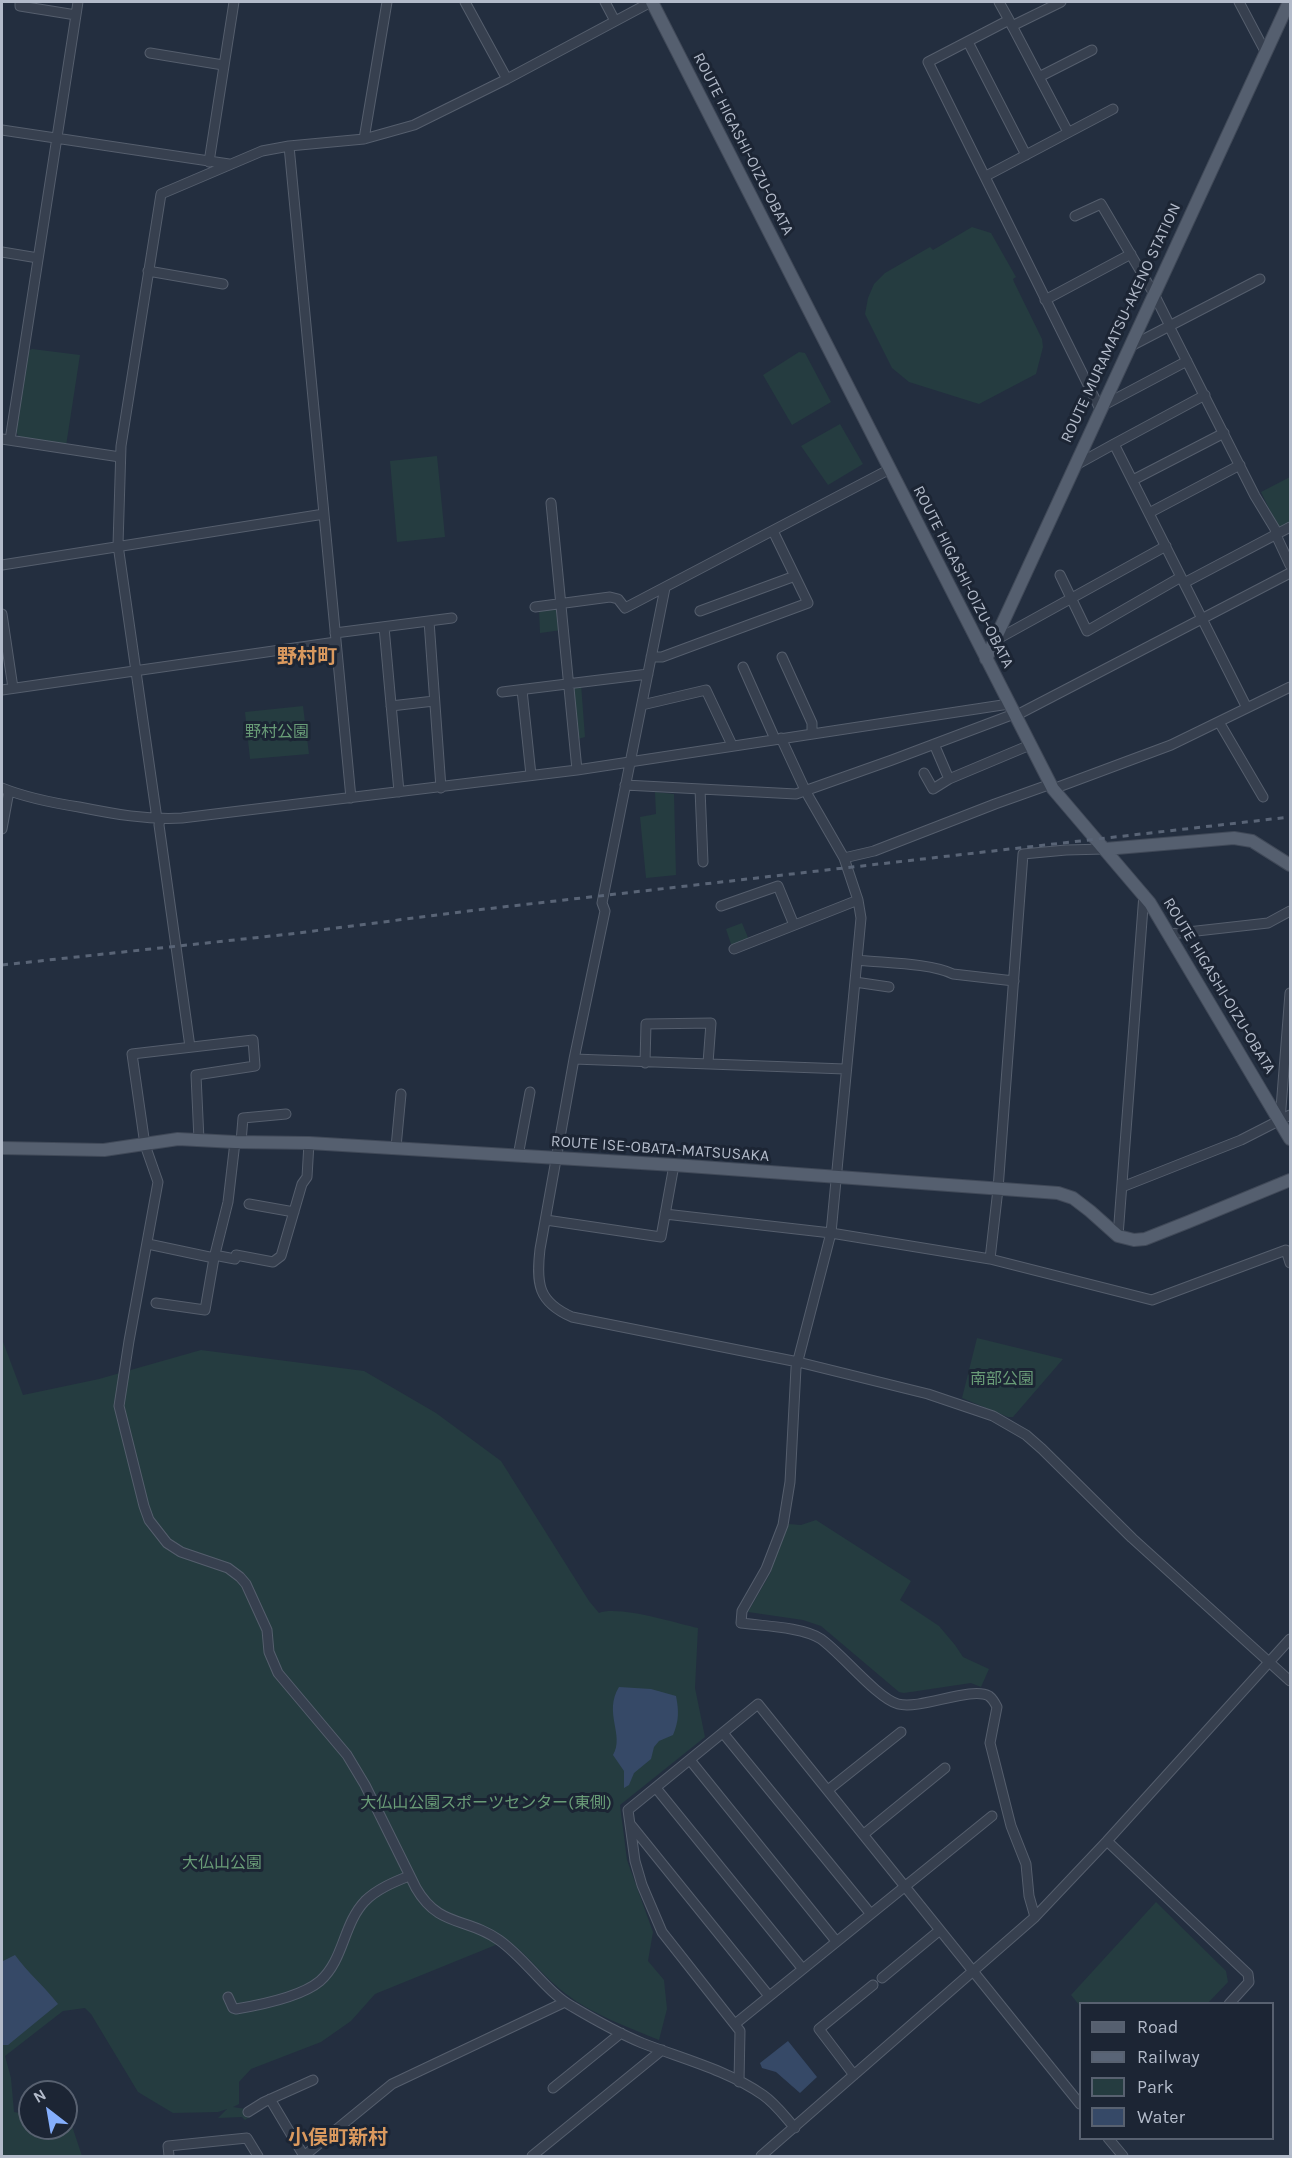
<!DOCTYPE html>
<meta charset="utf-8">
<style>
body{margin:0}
#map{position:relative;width:1292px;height:2158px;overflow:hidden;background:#232e3f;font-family:Karla,sans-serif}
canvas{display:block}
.frame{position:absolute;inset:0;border:3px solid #b3bbca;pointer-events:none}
.legend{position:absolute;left:1079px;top:2002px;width:195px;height:138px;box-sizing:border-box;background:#1c2534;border:2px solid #586170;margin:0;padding:8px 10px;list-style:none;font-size:18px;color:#b3bbca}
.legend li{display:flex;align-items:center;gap:12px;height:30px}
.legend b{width:30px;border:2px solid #586170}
.north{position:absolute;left:18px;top:2080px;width:60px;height:60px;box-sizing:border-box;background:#1c2534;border:2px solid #586170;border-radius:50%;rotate:329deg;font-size:16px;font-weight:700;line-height:24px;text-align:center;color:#b3bbca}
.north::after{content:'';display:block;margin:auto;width:21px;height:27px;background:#85affd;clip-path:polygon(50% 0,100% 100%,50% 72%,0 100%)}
</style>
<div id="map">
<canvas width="1292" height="2158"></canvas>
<div class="frame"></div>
<ul class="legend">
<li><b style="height:8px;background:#555f6f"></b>Road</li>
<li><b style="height:8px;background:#596476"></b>Railway</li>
<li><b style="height:16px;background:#253c40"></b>Park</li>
<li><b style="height:16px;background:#364967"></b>Water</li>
</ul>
<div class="north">N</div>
</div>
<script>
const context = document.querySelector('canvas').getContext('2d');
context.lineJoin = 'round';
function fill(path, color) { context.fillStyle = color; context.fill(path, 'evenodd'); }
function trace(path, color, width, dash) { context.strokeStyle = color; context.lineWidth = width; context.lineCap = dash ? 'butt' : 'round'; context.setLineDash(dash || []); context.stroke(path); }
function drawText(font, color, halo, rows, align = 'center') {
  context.font = font + ' Karla,"Noto Sans JP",sans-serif'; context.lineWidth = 6; context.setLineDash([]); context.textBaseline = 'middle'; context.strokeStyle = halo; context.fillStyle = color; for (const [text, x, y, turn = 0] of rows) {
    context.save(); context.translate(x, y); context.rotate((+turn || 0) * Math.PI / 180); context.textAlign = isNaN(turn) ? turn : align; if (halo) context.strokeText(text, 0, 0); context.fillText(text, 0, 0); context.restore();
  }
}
const green = new Path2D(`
 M972 227 991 233 1016 277 1013 279 1014 282 1042 339 1043 347 1036 374 979 404 909 382 892 368 865 314 868 298 874 284 885 273 930 247 933 250Z
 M32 349 80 355 66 446 19 437 16 431 28 351Z
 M799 352 805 353 831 402 792 425 763 375Z
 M840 424 863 464 828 485 801 446Z
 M437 456 445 537 397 542 390 461Z
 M1290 477V525L1282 529 1278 527 1261 492Z
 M559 606 562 630 540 633 539 609Z
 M581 684 585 737 578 739 572 685Z
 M303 706 309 754 250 759 245 712Z
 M655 792 674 794 676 875 646 878 640 817 656 814Z
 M742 923 749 940 732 947 726 929Z
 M977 1338 1063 1359 1013 1417H1008L962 1398Z
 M2 1339 23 1395 99 1379 201 1350 364 1371 436 1413 501 1461 589 1601 599 1613C618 1605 676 1623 698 1628L695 1688 705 1737 620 1805 627 1860 653 1932 648 1961 664 1980 667 2009 659 2040C628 2027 593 2015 566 1994 545 1978 529 1957 508 1940L375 1994 351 2021 321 2042 251 2069 239 2082V2104L233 2107 246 2109 251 2116 245 2120 242 2117 218 2118 227 2109 218 2112 173 2113 138 2092 91 2014 85 2008 63 2011 5 2056 11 2078 14 2112 24 2114 30 2107V2128H66V2118L72 2126 82 2156H2Z
 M816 1520 911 1581 900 1600 939 1626 955 1645 963 1657 989 1669 981 1687 971 1683 904 1693 899 1692 821 1626 803 1620 748 1612 771 1572 770 1567 789 1524 801 1525Z
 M1156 1902 1226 1971 1228 1982 1208 2003 1080 2004V2006L1071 1995Z`);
const water = new Path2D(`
 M619 1687 651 1689 676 1696C679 1711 679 1721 673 1735L659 1741 654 1747 651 1759 634 1773 629 1785 624 1788V1771L613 1755C625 1735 603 1713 619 1687Z
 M15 1955C28 1973 44 1986 58 2004L8 2045H2V1959L3 1961Z
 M788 2041 817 2077 800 2093 776 2072 762 2068 760 2063Z`);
const minor = new Path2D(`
 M20 2V6L76 15
 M465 2 507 79
 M605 2 615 21
 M999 2 1009 20 928 62 1100 409
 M1239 2 1266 53
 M1009 20 1068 132
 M1012 26 1061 2
 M968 42 1026 155
 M150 53 223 65
 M1039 77 1092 50
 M2 130 229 164
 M364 139 387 2
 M289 146 351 798
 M209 162 234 2
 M986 176 1113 109
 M1075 216 1101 204 1154 294 1170 326
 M2 252 38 258
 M148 271 223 284
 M1045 300 1131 254
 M1169 326 1255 496 1275 529 1276 535 1290 565
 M1129 347 1260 279
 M1102 406 1187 361
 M2 439 120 457
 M10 440 78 2
 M1114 444 1205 395
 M1076 465 1114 444 1247 708
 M1133 480 1224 433
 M551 503 577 770
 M1149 513 1240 465
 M2 565 324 514
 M1060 575 1087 631 1181 577
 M1184 583 1290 527
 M665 588 602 903 605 911 574 1059 540 1249C536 1284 538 1302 572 1317L798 1362 928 1394 993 1416 1026 1435 1042 1449 1132 1538 1290 1681
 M535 607 610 597 618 599 625 608 890 469
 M700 611 795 576
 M2 614 13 688
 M429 621 441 788
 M384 627 399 792
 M335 633 452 618
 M994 641 1166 546
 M651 657H662L808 603 773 531
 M782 657 812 723V733
 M743 667 775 739
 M2 690 336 642
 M522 690 531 775
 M502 692 648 674
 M642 705 706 690 732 745
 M391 706 434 701
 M1015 716 1290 573
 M1219 722 1263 797
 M781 738 806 792 844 858 858 900 861 918 831 1233 796 1368 790 1482 783 1525 766 1569 742 1611 741 1623C763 1626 803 1627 821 1639 841 1653 878 1699 898 1704 921 1710 971 1686 989 1696 993 1699 995 1703 997 1707L990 1743 1011 1826 1026 1864 1029 1896 1035 1917
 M934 744 949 779 1030 745
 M924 773 933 789 949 779
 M625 785 796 794 892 760 1014 714
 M2 788C27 798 53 803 79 807 114 814 147 820 182 818L577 770 1009 704
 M700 789 703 862
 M1053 789 1171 745 1290 687
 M157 819 118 545 121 446 161 194 262 151 289 146 364 139 414 125 507 79 651 2
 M160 819 159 825 190 1047
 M2 829 9 791
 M844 858 874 851 995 804 1051 784
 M721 906 778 886 794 925
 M1170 934 1268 923 1290 911
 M734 949 858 900
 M858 960C883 963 931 963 953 974L1014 981
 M855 982 889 987
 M574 1059 845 1069
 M645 1063 646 1024 711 1023 708 1063
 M1280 1121 1290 993
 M199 1140 196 1075 255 1066 253 1040 132 1054 145 1145 158 1182 129 1341 119 1406 144 1506 149 1520 167 1543 181 1552 228 1568 240 1577 246 1584 267 1630 269 1652 278 1673 347 1755 365 1785 416 1888C439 1928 467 1917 499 1940 526 1959 546 1992 573 2007 595 2020 618 2033 642 2043 683 2059 727 2070 763 2095 776 2104 785 2117 795 2128
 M241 1142 243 1118 286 1114
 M396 1147 401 1094
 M518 1156 530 1092
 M1122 1187 1241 1140 1290 1115
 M249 1204 294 1212
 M665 1214 831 1233 990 1259 1152 1300 1286 1250 1290 1263
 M546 1220 661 1237 674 1165
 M1118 1236 1144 894
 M148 1244 214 1258 205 1310 156 1303
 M214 1255 235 1259 236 1255 273 1262 281 1256 302 1184 307 1177 309 1143
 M214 1258 228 1202 235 1142
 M990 1259 998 1189 1023 854 1066 850 1105 849
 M723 1733 870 1913
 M690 1760 836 1941
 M656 1788 802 1968
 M828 1790 901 1732
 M631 1825 769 1996
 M864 1834 945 1768
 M1107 1841 1248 1974 1249 1982 1229 2004
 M882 1978 940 1930
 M228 1997 233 2008 236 2009C260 2005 301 1997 320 1981 344 1960 343 1924 365 1901 377 1889 394 1882 409 1876
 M735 2024 992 1816
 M854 2075 819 2029 873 1985
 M739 2082 740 2031 662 1932 642 1885 635 1861 628 1810 758 1704 1080 2104
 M553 2088 621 2033
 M270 2099 304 2156
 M248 2112 264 2102 313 2080
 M1108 2138 1123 2156
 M169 2156 168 2146 247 2138 258 2156
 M304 2156 392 2084 565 2002
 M532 2156 662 2050
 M761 2156 1035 1917 1107 1841 1290 1639`);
const major = new Path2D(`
 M652 2 1053 789 1150 903 1290 1139
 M986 659 1289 2
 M1105 849 1234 838 1252 841 1290 865
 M2 1148 104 1150 178 1139 235 1142 309 1143 674 1165 1058 1193 1073 1198 1090 1211 1118 1236 1134 1240 1145 1239 1188 1222 1290 1180`);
const rail = new Path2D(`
 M2 965 290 934 468 911 1290 817`);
const streetNames = [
 ["ROUTE HIGASHI-OIZU-OBATA",743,144,63],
 ["ROUTE MURAMATSU-AKENO STATION",1121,323,-65],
 ["ROUTE HIGASHI-OIZU-OBATA",963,577,63],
 ["ROUTE HIGASHI-OIZU-OBATA",1219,986,59],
 ["ROUTE ISE-OBATA-MATSUSAKA",660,1149,4]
];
const parkNames = [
 ["野村公園",277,732],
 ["南部公園",1002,1379],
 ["大仏山公園スポーツセンター(東側)",486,1803],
 ["大仏山公園",222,1863]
];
const quarterNames = [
 ["野村町",307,657],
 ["小俣町新村",338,2138]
];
fill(green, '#253c40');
fill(water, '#364967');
trace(minor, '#555e6d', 11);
trace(major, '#404958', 14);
trace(minor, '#37404f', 9);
trace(major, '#555f6f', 12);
trace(rail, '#596476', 3, [6, 6]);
drawText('16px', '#b3bbca', '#1c2534', streetNames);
drawText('16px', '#699c77', '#1c2534', parkNames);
drawText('bold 20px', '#da995e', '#1c2534', quarterNames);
</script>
